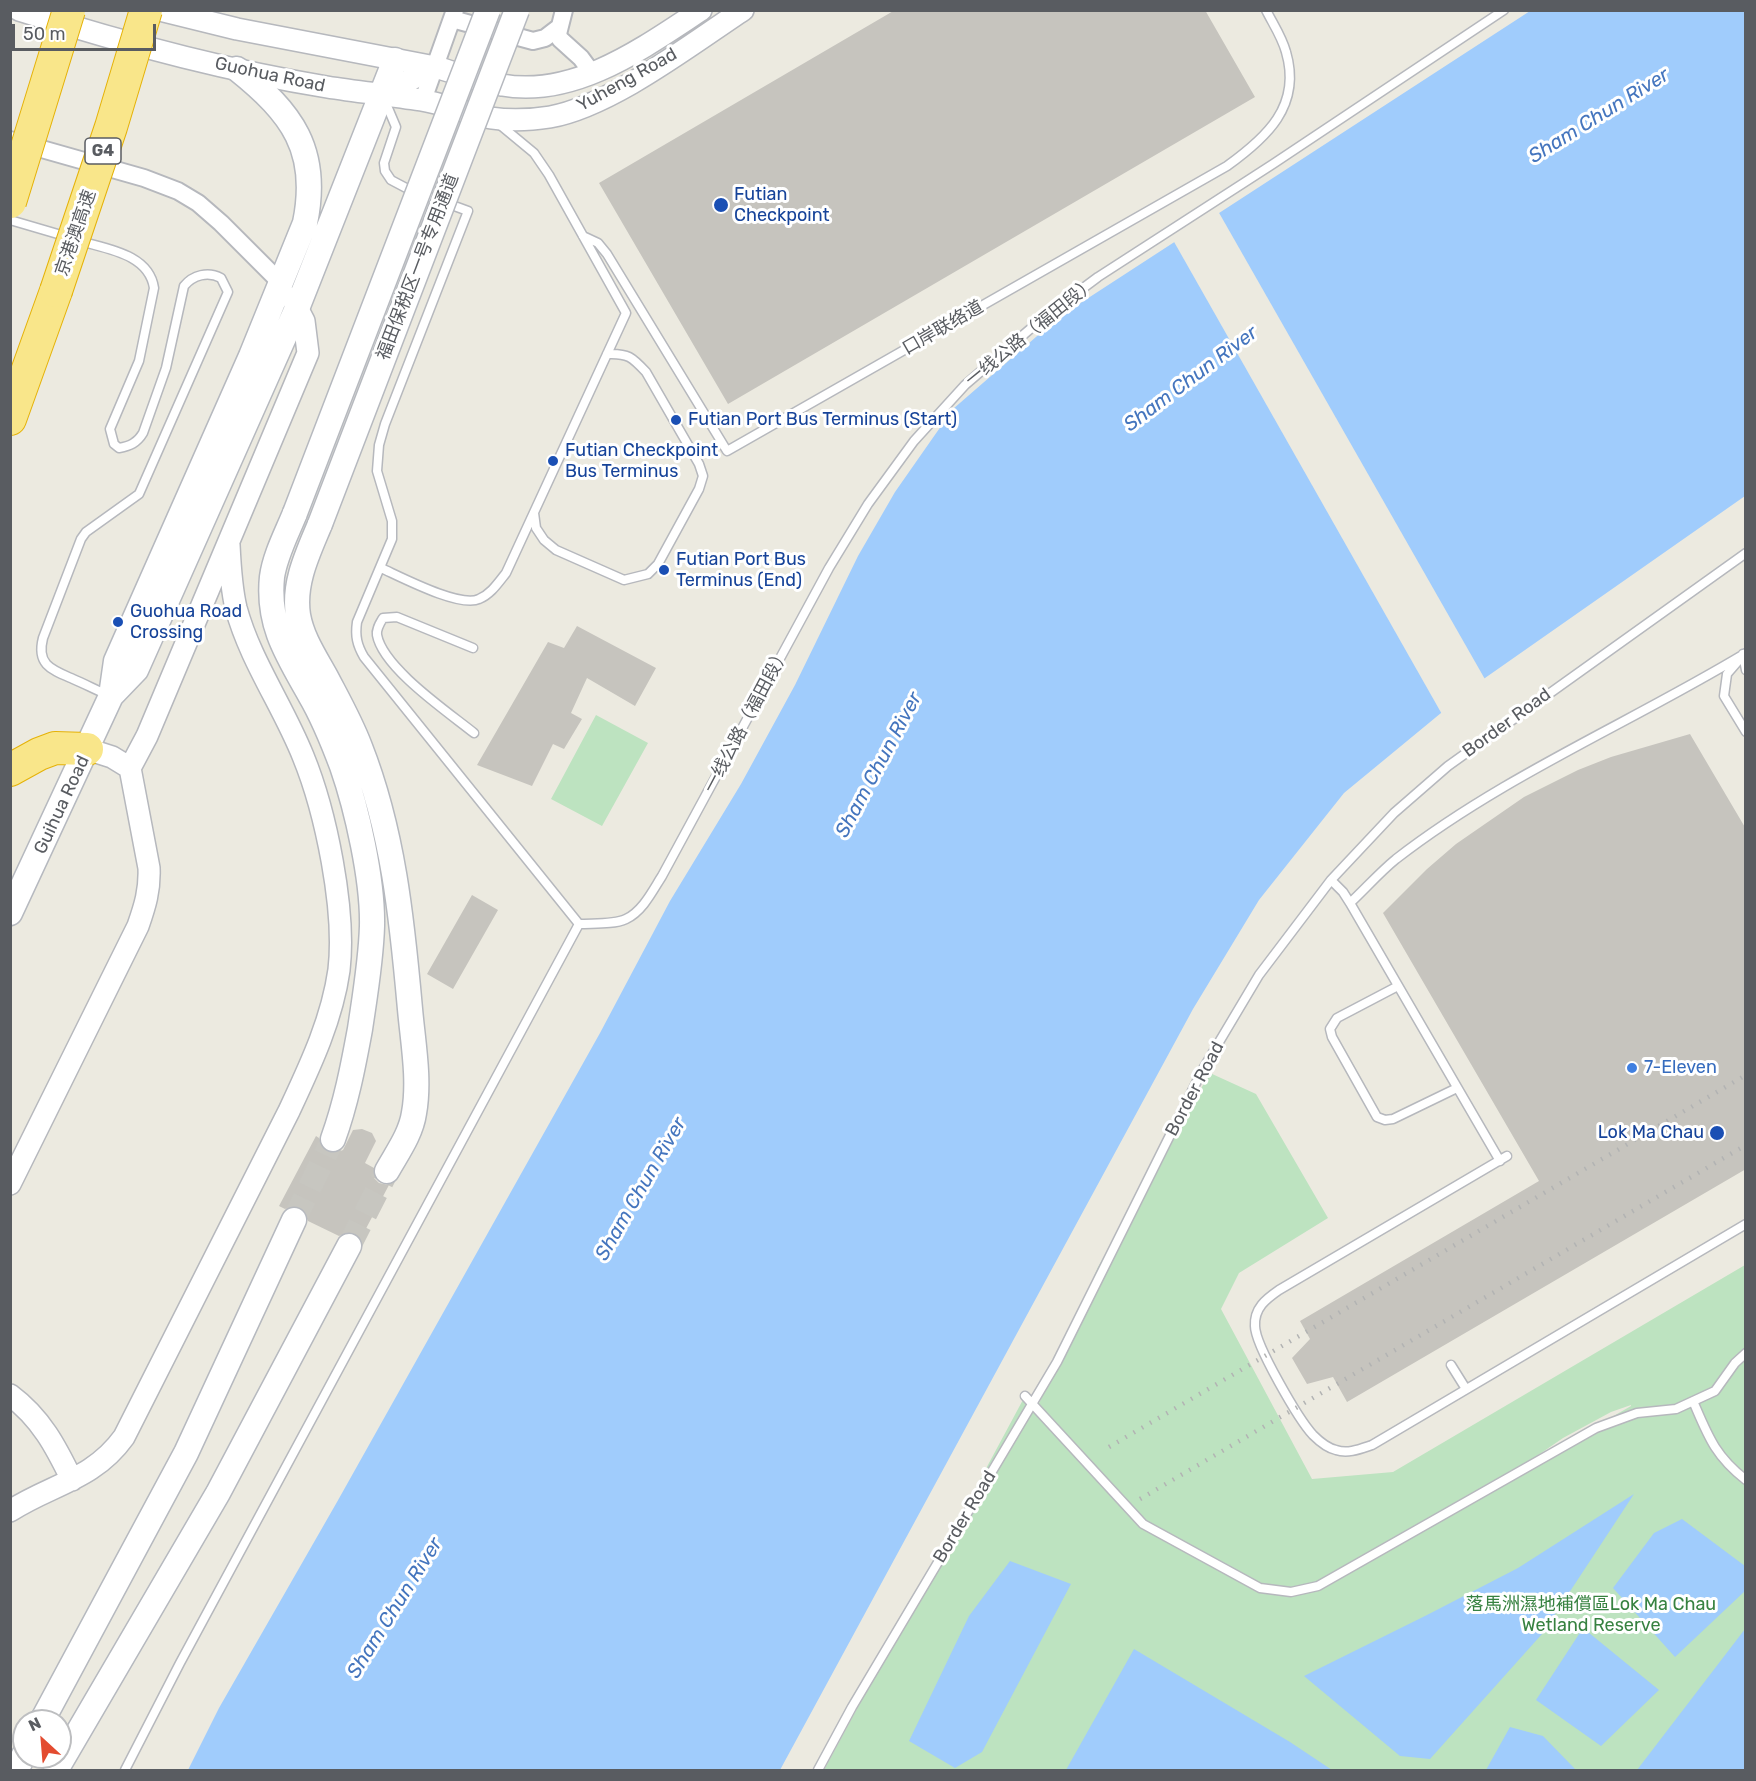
<!DOCTYPE html>
<meta charset="utf-8">
<style>
body{margin:0}
#map{position:relative;width:1756px;height:1781px;overflow:hidden;background:#eceae0;font-family:Rubik,sans-serif}
canvas{display:block}
.frame{position:absolute;inset:0;border:12px solid #595c61;pointer-events:none}
.north{position:absolute;left:12px;top:1709px;width:60px;height:60px;box-sizing:border-box;background:#fff;border:2px solid #bdbec0;border-radius:50%;rotate:334deg;font-size:16px;font-weight:700;line-height:24px;text-align:center;color:#595c61}
.north::after{content:'';display:block;margin:auto;width:21px;height:27px;background:#e34c30;clip-path:polygon(50% 0,100% 100%,50% 72%,0 100%)}
.scale{position:absolute;left:12px;top:24px;width:144px;height:27px;box-sizing:border-box;border:3px solid #595c61;border-top:0;padding-left:8px;font-size:18px;line-height:21px;white-space:nowrap;color:#595c61;-webkit-text-stroke:4px #fff;paint-order:stroke}
</style>
<div id="map">
<canvas width="1756" height="1781"></canvas>
<div class="frame"></div>
<div class="north">N</div>
<div class="scale">50 m</div>
</div>
<script>
const context = document.querySelector('canvas').getContext('2d');
context.lineJoin = 'round';
function fill(path, color) { context.fillStyle = color; context.fill(path, 'evenodd'); }
function trace(path, color, width, dash) { context.strokeStyle = color; context.lineWidth = width; context.lineCap = dash ? 'butt' : 'round'; context.setLineDash(dash || []); context.stroke(path); }
function drawText(font, color, halo, rows, align = 'center') {
  context.font = font + ' Rubik,"Noto Sans SC",sans-serif'; context.lineWidth = 6; context.setLineDash([]); context.textBaseline = 'middle'; context.strokeStyle = halo; context.fillStyle = color; for (const [text, x, y, turn = 0] of rows) {
    context.save(); context.translate(x, y); context.rotate((+turn || 0) * Math.PI / 180); context.textAlign = isNaN(turn) ? turn : align; if (halo) context.strokeText(text, 0, 0); context.fillText(text, 0, 0); context.restore();
  }
}
const green = new Path2D(`
 M596 715 648 743 602 826 551 799Z
 M1210 1073 1256 1094 1328 1218 1239 1273 1221 1309 1312 1479 1393 1472 1745 1265V1770H824L1025 1396 1037 1408 1098 1267ZM1631 1405V1406L1502 1480 1563 1438 1611 1412Z`);
const water = new Path2D(`
 M1530 11H1745V496L1475 685 1344 793 1259 900 1193 1009 780 1770H188L219 1708 337 1502 600 1033 670 901 741 784 795 685 858 556 895 492 953 409 1059 317Z
 M1634 1494 1542 1634 1430 1759 1400 1756 1304 1676 1427 1615 1518 1568Z
 M1682 1519 1745 1566V1591L1675 1657 1613 1588 1654 1533Z
 M1010 1561 1071 1584 982 1752 955 1768 909 1741 969 1616Z
 M1583 1628 1659 1690 1601 1746 1536 1700Z
 M1745 1629V1770H1637Z
 M1134 1649 1290 1742 1332 1770H1066Z
 M1510 1727 1543 1736 1576 1770H1486Z`);
const pier = new Path2D(`
 M1218 211 1486 681 1443 716 1173 240Z`);
const building = new Path2D(`
 M895 10H1205L1255 97 728 404 599 183Z
 M577 626 656 668 635 706 587 678 571 713 582 719 564 749 553 744 532 786 477 765 548 642 564 648Z
 M1690 734 1746 829V1169L1347 1402 1333 1377 1307 1384 1292 1358 1310 1339 1300 1321 1539 1181 1383 913 1427 869 1456 844 1524 797 1578 770 1611 757Z
 M472 895 498 910 453 989 427 974Z
 M362 1129 372 1133 376 1141 365 1163 374 1168V1178L379 1183 389 1185 361 1238 356 1234 349 1232 339 1236 308 1221 306 1212 299 1207 292 1206 285 1209 279 1206 316 1136 319 1138 323 1149 328 1152 335 1153 343 1150 353 1130Z`);
const secondaryTunnel = new Path2D(`
 M294 1220 333 1139
 M349 1246 387 1171`);
const service = new Path2D(`
 M385 101 396 127 384 163 385 171 391 180 408 189 468 211 385 424 379 445 377 471 392 521V539L357 622C355 636 357 645 364 657L579 924C593 923 613 925 626 919 643 911 653 890 662 876L829 568 868 504 914 441 965 385 1043 318 1098 277 1273 164 1504 10
 M10 220 68 237
 M583 236 598 243 607 254 727 451 1227 166C1266 138 1302 106 1286 52 1282 37 1273 24 1266 10
 M80 241C107 249 149 254 154 288L139 361 110 429 114 444 119 448C130 446 137 443 143 433L166 368 184 286C193 275 208 271 221 278L228 292 139 494 86 532 81 539 43 638C36 665 52 670 73 679 85 684 96 690 108 695
 M534 513 536 528 544 540 556 550 624 580 648 574 658 564 699 489 703 476 699 464 646 372C632 357 628 353 607 354
 M381 568C401 577 460 608 479 599 491 594 498 583 506 573L626 313 549 175 534 153 499 124
 M473 648 397 617 383 618C380 623 376 629 377 635 383 668 448 712 474 733
 M1743 654 1746 670
 M1740 659 1727 674 1724 696 1746 732
 M1331 880 1343 892 1350 903C1365 889 1380 872 1396 859 1503 776 1630 723 1746 653
 M1350 903 1500 1161
 M1398 986 1337 1018 1330 1029 1332 1037 1377 1117 1385 1120 1393 1119 1457 1088
 M1507 1156 1279 1290C1266 1299 1254 1308 1255 1326 1255 1345 1299 1420 1313 1435 1319 1441 1327 1448 1336 1450 1348 1454 1360 1449 1372 1445L1746 1224
 M1451 1365 1466 1389
 M1025 1396 1143 1524 1260 1588 1291 1592 1318 1586 1596 1428 1637 1413 1676 1409 1715 1391 1735 1363 1746 1353
 M1693 1401C1708 1436 1715 1456 1746 1480
 M125 1770 180 1663 579 924
 M818 1770 852 1707 1057 1362 1203 1069 1259 975 1331 880 1394 813 1448 766 1746 553`);
const minor = new Path2D(`
 M564 10 558 34 560 39 581 58 592 73
 M452 19 533 41 545 38 558 28
 M423 100 455 10
 M10 140 144 178 178 191 198 203 221 223 281 283`);
const tertiary = new Path2D(`
 M19 10C120 42 223 70 327 87 358 92 390 95 421 100 445 104 467 114 491 118 510 121 531 120 550 117 611 106 690 45 743 10
 M160 10 237 29 435 67
 M383 94 435 67C457 73 480 82 502 85 575 98 643 48 701 10
 M87 749 112 757 130 768
 M10 1184 138 926C145 906 150 890 149 868L130 768 147 736 308 353 304 321 292 298
 M10 1395C41 1418 56 1447 72 1480
 M10 1511C52 1484 93 1480 124 1437L289 1111C310 1066 332 1020 339 970 346 910 326 812 303 756 283 706 250 660 236 608 231 587 230 566 229 545`);
const secondary = new Path2D(`
 M295 513C287 533 275 555 272 577 267 625 288 656 310 695 323 717 333 742 342 766 357 809 373 880 372 926 371 961 365 995 360 1029 353 1067 346 1103 333 1139
 M320 524C308 553 293 583 298 615 302 638 315 657 326 677 338 700 351 723 360 747 393 831 402 919 410 1009 413 1043 420 1080 414 1113 411 1134 397 1153 387 1171
 M111 696 136 670 298 306 395 60
 M10 913 111 696 116 661 251 356 305 223C320 150 292 113 237 69
 M42 1721 186 1453 294 1220
 M16 1770 24 1755
 M56 1770 218 1493 349 1246`);
const motorway = new Path2D(`
 M10 419 56 291
 M10 770 39 754 55 748 87 749`);
const rail = new Path2D(`
 M1109 1447 1746 1075
 M1140 1499 1746 1145`);
const secondaryBridge = new Path2D(`
 M295 513 488 10
 M320 524 517 10`);
const motorwayBridge = new Path2D(`
 M10 202 69 10
 M56 291 111 127 146 10`);
const markers = [
 [721,205,8,"#1a4fb4"],
 [676,420,6,"#1a4fb4"],
 [553,461,6,"#1a4fb4"],
 [664,570,6,"#1a4fb4"],
 [118,622,6,"#1a4fb4"],
 [1632,1068,6,"#3f7fe0"],
 [1717,1133,8,"#1a4fb4"]
];
const shields = [
 [103,151,36]
];
const shieldNames = [
 ["G4",103,151]
];
const streetNames = [
 ["Guohua Road",270,75,12],
 ["Yuheng Road",627,80,-29],
 ["京港澳高速",76,233,-71],
 ["福田保税区一号专用通道",418,267,-69],
 ["口岸联络道",943,328,-30],
 ["一线公路（福田段）",1031,332,-39],
 ["一线公路（福田段）",747,720,-62],
 ["Border Road",1507,723,-36],
 ["Guihua Road",62,805,-65],
 ["Border Road",1195,1089,-62],
 ["Border Road",965,1517,-59]
];
const transitNames = [
 ["Futian",734,195],
 ["Checkpoint",734,216],
 ["Futian Port Bus Terminus (Start)",688,420],
 ["Futian Checkpoint",565,451],
 ["Bus Terminus",565,472],
 ["Futian Port Bus",676,560],
 ["Terminus (End)",676,581],
 ["Guohua Road",130,612],
 ["Crossing",130,633],
 ["Lok Ma Chau",1704,1133,"right"]
];
const shopNames = [
 ["7-Eleven",1644,1068]
];
const parkNames = [
 ["落馬洲濕地補償區Lok Ma Chau",1591,1605],
 ["Wetland Reserve",1591,1626]
];
const waterNames = [
 ["Sham Chun River",1599,116,-32],
 ["Sham Chun River",1191,379,-37],
 ["Sham Chun River",879,765,-62],
 ["Sham Chun River",641,1189,-60],
 ["Sham Chun River",395,1608,-58]
];
fill(green, '#bde3c0');
fill(water, '#a0ccfc');
fill(pier, '#eceae0');
fill(building, '#c6c4be');
trace(secondaryTunnel, '#c7c6c0', 24, [24, 12]);
trace(service, '#b6b8bd', 11);
trace(minor, '#b6b8bd', 20);
trace(tertiary, '#b6b8bd', 24);
trace(secondary, '#b6b9bf', 27);
trace(motorway, '#e5b208', 34);
trace(service, '#fff', 8);
trace(minor, '#fff', 16);
trace(tertiary, '#fff', 21);
trace(secondary, '#fff', 24);
trace(motorway, '#f9e68a', 32);
trace(rail, '#b2b3b3', 4.5, [1.5, 8]);
trace(secondaryBridge, '#b6b9bf', 27, []);
trace(motorwayBridge, '#e5b208', 34, []);
trace(secondaryBridge, '#fff', 24);
trace(motorwayBridge, '#f9e68a', 32);
for (const [x, y, r, color] of markers) { const dot = new Path2D(); dot.arc(x, y, r, 0, 2 * Math.PI); context.fillStyle = color; context.fill(dot); trace(dot, '#fff', 2); }
for (const [x, y, w] of shields) { const box = new Path2D(); box.roundRect(x - w / 2, y - 13, w, 26, 4.5); context.fillStyle = '#fff'; context.fill(box); trace(box, '#595c61', 1.5); }
drawText('bold 16px', '#595c61', null, shieldNames);
drawText('18px', '#595c61', '#fff', streetNames);
drawText('18px', '#164399', '#fff', transitNames, 'left');
drawText('18px', '#366cbe', '#fff', shopNames, 'left');
drawText('18px', '#378241', '#fff', parkNames);
drawText('italic 20px', '#4475be', '#fff', waterNames);
</script>
